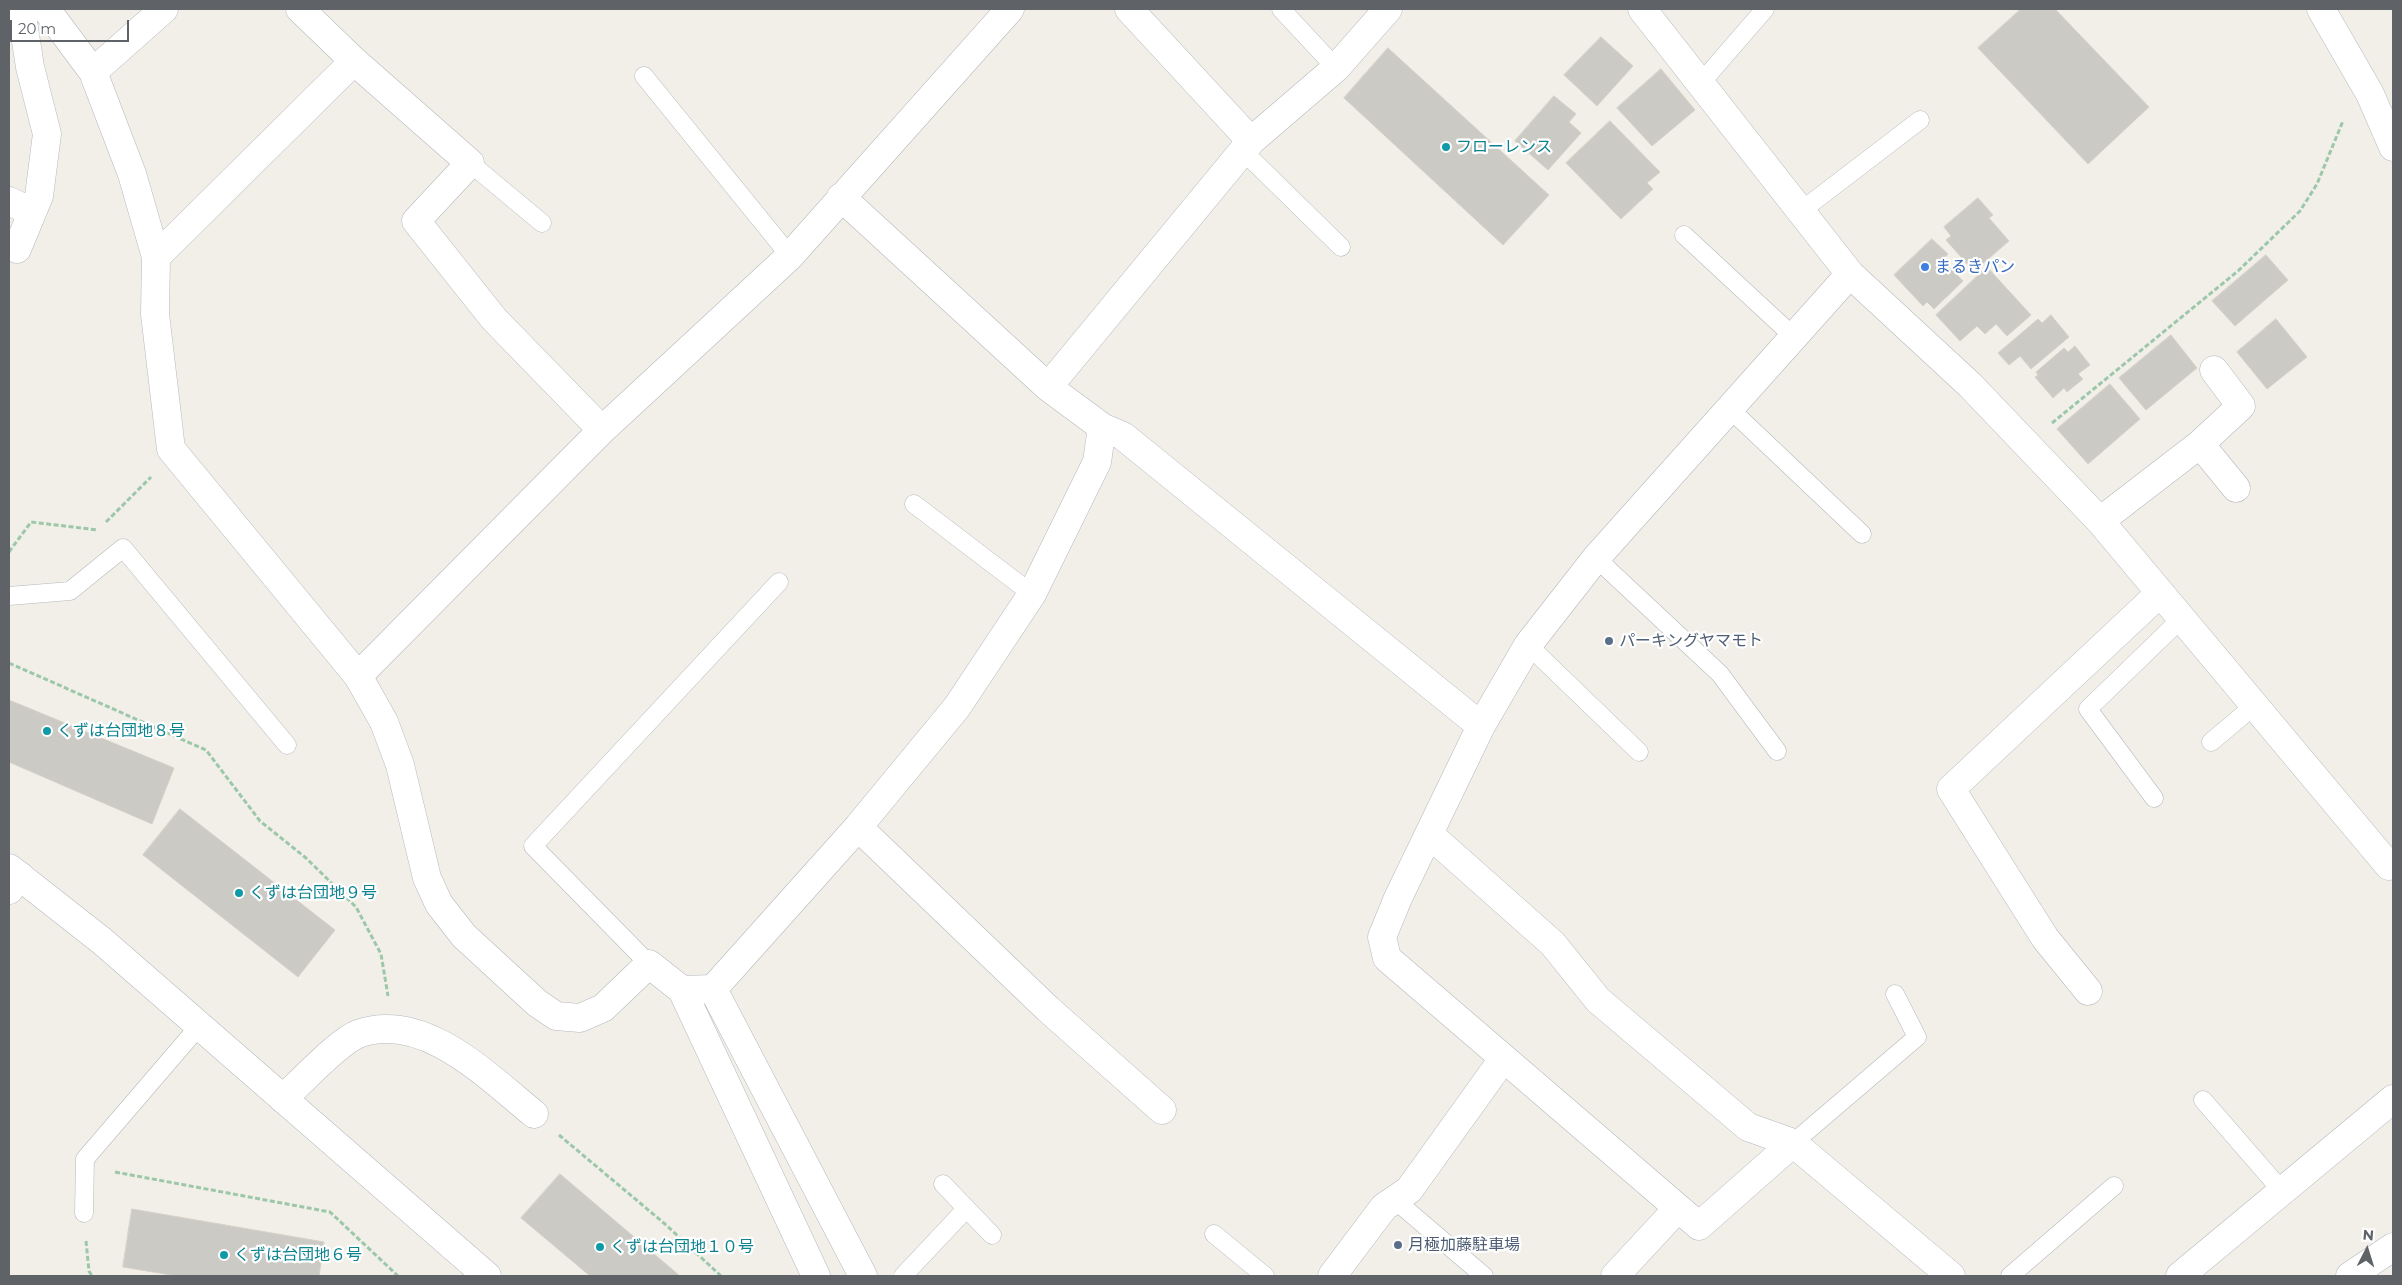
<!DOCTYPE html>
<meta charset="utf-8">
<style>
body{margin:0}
#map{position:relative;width:2402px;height:1285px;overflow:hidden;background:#f1efe8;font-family:Montserrat,sans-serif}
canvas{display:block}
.frame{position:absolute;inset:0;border:10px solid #5f6368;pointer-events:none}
.north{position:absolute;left:2342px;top:1225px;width:50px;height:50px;-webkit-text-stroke:4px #fff;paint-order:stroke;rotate:5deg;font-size:14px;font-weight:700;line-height:20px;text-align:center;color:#5f6368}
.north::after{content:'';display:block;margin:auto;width:18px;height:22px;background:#5f6368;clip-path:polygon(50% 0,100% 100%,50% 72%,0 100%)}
.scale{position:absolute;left:10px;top:20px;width:119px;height:22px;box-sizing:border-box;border:2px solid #5f6368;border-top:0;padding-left:6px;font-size:15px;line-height:18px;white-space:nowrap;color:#5f6368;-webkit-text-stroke:4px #fff;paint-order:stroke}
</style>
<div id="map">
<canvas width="2402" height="1285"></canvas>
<div class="frame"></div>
<div class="north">N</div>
<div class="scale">20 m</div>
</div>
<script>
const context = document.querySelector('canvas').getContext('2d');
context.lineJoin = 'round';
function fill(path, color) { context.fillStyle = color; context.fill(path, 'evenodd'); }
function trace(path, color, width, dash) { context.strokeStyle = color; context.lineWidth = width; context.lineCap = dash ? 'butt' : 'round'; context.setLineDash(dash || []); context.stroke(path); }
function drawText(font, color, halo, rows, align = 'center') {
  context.font = font + ' Montserrat,"Noto Sans JP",sans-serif'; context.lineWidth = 4.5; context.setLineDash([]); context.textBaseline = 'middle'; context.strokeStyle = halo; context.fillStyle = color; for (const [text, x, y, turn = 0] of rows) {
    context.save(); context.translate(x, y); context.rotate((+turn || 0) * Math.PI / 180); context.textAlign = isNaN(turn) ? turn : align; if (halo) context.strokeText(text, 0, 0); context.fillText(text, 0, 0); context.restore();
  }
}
const building = new Path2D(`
 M2021 9H2055L2149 107 2088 164 1978 48Z
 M1601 37 1633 66 1597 106 1564 75Z
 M1388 48 1549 195 1503 245 1344 98Z
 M1661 69 1695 110 1652 146 1617 108Z
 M1554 96 1576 114 1569 122 1581 133 1548 170 1515 141Z
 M1610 121 1660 172 1647 183 1653 189 1621 219 1566 163Z
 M1978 198 1993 215 1989 218 2009 241 1980 266 1975 261 1969 266 1946 240 1951 236 1944 227Z
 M1932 239 1948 254 1942 260 1963 281 1934 309 1927 302 1923 306 1894 275Z
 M2266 255 2288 280 2235 326 2212 301Z
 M1987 267 2031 315 2007 336 1996 324 1985 334 1977 326 1960 341 1936 315Z
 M2051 315 2069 337 2031 369 2020 356 2009 365 1998 353 2038 319 2042 323Z
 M2276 319 2307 357 2267 389 2237 352Z
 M2171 335 2197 368 2146 410 2119 378Z
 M2075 346 2090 365 2078 374 2083 379 2067 392 2064 388 2053 398 2035 377 2038 375 2036 372 2064 348 2068 352Z
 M2110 384 2140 419 2088 464 2057 429Z
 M9 700 174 768 152 824 9 762Z
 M180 809 335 930 298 977 143 855Z
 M560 1174 680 1276H590L521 1218Z
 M132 1209 324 1242 319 1276H177L123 1267Z`);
const path = new Path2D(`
 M2052 423 2238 271 2300 211 2317 184 2343 121
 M106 522 151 477
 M9 552 31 522 98 530
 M9 663 206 750 260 821 306 858 356 907 381 954 388 996
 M559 1135 665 1224 721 1276
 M115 1172 330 1212 398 1276
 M86 1241 89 1271 92 1276`);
const lane = new Path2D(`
 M1281 9 1336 68
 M644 76 790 256
 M1700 84 1765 9
 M1243 151 1341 247
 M470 163 542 223
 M1801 211 1920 120
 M1684 235 1794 337
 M1731 410 1862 534
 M914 504 1032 594
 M1596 558 1720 674 1777 751
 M9 596 70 591 123 548 287 745
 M1528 645 1639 752
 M2211 742 2255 705
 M2154 798 2088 709 2182 618
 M649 964 533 846 779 582
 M2203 1100 2282 1191
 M1793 1143 1917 1037 1895 994
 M943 1184 992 1235
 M1395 1200 1484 1276
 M84 1213 85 1159 200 1025
 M1214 1234 1265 1276
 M903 1276 966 1209
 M2010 1276 2114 1186`);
const street = new Path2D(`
 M46 9 93 72 132 174 156 257 155 314 171 449 358 676 384 722 400 765 427 878 439 904 464 936 537 1003 556 1016 580 1018 603 1008 649 964 682 990 816 1276
 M300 9 354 61 470 163 416 221 494 319 602 430
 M1129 9 1251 141
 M1642 9 1850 274 1970 385 2100 521 2389 866
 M93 72 164 9
 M841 197 1048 387 1102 427 1123 436 1481 726
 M9 201 32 212
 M17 249 39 196 47 134 30 67 21 9
 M156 257 354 61
 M1048 387 1251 141 1336 68 1388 9
 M2200 444 2236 488
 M2100 521 2200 444 2241 406 2214 370
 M358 676 602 430 790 256 1010 9
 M858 827 1048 1009 1162 1110
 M1429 834 1553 944 1598 1000 1748 1127 1793 1143 1951 1276
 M9 890 20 876
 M713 989 863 1276
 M682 990 713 989 858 827 957 707 1032 594 1097 462 1102 427
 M2088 991 2045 938 1951 789 2160 593
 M283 1099C300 1083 338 1042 358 1034 424 1010 488 1077 534 1114
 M1793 1143 1699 1226 1387 958 1382 937 1398 898 1481 726 1528 645 1596 558 1850 274
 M1332 1276 1384 1207 1409 1190 1503 1059
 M1615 1276 1678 1208
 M2180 1276 2393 1099
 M2350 1276 2393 1247`);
const secondary = new Path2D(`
 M2321 9 2370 94 2393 147
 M9 868 102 941 487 1276`);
const markers = [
 [1446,147,5,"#0f9aa8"],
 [1925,267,5,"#3f7fe0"],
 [1609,641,5,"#5c6f8a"],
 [47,731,5,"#0f9aa8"],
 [239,893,5,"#0f9aa8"],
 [1398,1245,5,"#5c6f8a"],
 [600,1247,5,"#0f9aa8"],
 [224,1255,5,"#0f9aa8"]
];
const cultureNames = [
 ["フローレンス",1456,147],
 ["くずは台団地８号",57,731],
 ["くずは台団地９号",249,893],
 ["くずは台団地１０号",610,1247],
 ["くずは台団地６号",234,1255]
];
const shopNames = [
 ["まるきパン",1935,267]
];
const serviceNames = [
 ["パーキングヤマモト",1619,641],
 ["月極加藤駐車場",1408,1245]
];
fill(building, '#cccac5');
trace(building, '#d6d1c6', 1);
trace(lane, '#b5b8bc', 19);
trace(street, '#b5b8bc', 29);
trace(secondary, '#b6babf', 29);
trace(path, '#9cc7a9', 3, [5, 2.5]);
trace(lane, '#fff', 18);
trace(street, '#fff', 28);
trace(secondary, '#fff', 28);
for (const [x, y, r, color] of markers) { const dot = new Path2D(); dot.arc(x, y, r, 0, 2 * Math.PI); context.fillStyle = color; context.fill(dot); trace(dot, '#fff', 2); }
drawText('16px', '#0d838f', '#fff', cultureNames, 'left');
drawText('16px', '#366cbe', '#fff', shopNames, 'left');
drawText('16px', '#4e5e75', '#fff', serviceNames, 'left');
</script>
